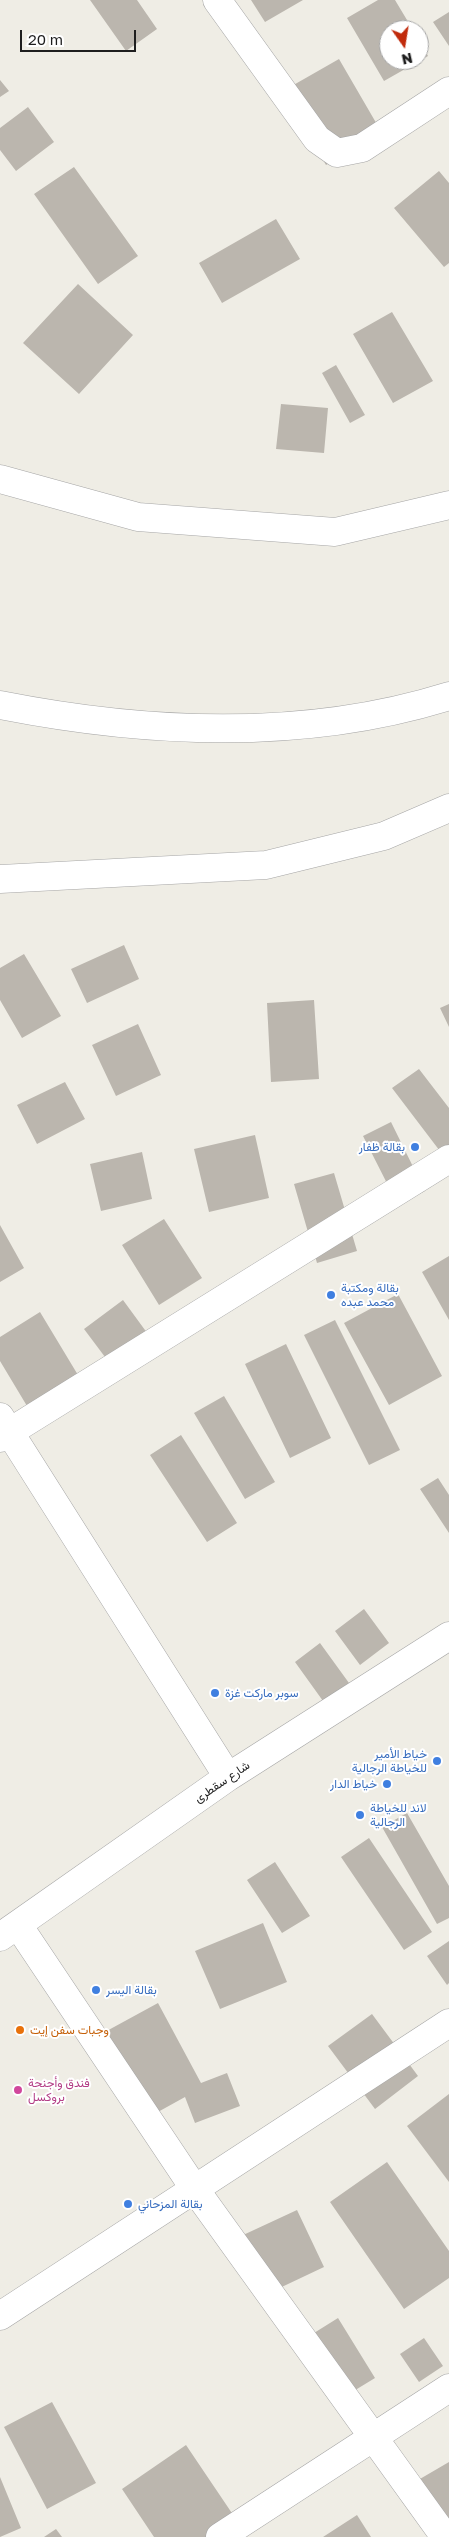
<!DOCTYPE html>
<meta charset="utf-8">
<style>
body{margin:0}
#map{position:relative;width:449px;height:2537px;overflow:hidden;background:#efede5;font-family:"Golos Text",sans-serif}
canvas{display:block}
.north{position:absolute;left:379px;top:20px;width:50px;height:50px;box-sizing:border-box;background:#fff;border:1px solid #a5a5a5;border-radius:50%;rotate:167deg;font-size:14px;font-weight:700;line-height:20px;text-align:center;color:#1e1e1e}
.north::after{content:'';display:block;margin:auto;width:18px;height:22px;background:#c12b0c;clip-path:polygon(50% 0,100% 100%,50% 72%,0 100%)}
.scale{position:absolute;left:20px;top:30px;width:116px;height:22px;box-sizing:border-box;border:2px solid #1e1e1e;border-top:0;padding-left:6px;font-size:15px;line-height:18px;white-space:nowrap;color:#1e1e1e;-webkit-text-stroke:4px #fff;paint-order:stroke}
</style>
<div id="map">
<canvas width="449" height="2537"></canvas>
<div class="north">N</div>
<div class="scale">20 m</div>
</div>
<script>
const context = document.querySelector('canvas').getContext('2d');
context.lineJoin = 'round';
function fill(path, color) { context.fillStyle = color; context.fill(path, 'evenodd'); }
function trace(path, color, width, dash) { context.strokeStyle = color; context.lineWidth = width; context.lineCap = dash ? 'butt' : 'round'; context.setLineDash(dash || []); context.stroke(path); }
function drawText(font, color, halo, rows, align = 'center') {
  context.font = font + ' "Golos Text",Vazirmatn,sans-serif'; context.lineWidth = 4; context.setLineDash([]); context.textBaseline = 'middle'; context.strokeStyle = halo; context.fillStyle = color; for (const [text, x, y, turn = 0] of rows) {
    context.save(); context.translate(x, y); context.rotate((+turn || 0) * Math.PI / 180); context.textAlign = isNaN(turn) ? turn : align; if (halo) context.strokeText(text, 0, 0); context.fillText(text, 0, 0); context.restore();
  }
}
const building = new Path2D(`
 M90 0H137L157 29 126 51Z
 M251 0H303L265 22Z
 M378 0H395L413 30H389V60H419V40L428 56 384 81 347 18Z
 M449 12V46L433 22Z
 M339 59 382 133 326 165 283 91Z
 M0 80 9 91 0 97Z
 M28 107 54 142 16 171 0 150V128Z
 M74 167 138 256 98 284 34 194Z
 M439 171 449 183V263L444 267 394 208Z
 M276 219 300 259 222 303 199 263Z
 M78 284 133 335 79 394 23 343Z
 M392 312 433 381 393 403 353 334Z
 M336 365 365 415 350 423 322 373Z
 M281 404 328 408 324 453 276 449Z
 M124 945 139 979 87 1003 71 969Z
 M24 954 61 1016 22 1038 0 1000V968Z
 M314 1000 319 1079 271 1082 267 1003Z
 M449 1004V1027L440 1008Z
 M138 1024 161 1075 116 1096 92 1045Z
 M419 1069 449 1108V1163L392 1088Z
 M65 1082 85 1119 37 1144 17 1105Z
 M391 1122 425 1191 398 1205 363 1136Z
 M255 1135 269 1198 209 1212 194 1149Z
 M142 1152 152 1199 101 1211 90 1164Z
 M334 1173 357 1251 317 1263 294 1184Z
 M164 1219 202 1278 159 1305 122 1245Z
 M0 1225 24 1268 0 1282Z
 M449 1256V1320L422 1272Z
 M398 1294 442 1376 389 1405 344 1323Z
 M123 1300 153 1341 114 1369 84 1329Z
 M40 1312 87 1390 36 1421 0 1361V1337Z
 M335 1320 400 1450 369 1465 304 1335Z
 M286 1344 331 1438 290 1458 245 1364Z
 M224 1396 275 1482 245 1499 194 1413Z
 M181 1435 237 1523 207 1542 150 1455Z
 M438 1478 449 1495V1533L420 1489Z
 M364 1609 389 1643 360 1665 335 1631Z
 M320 1643 349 1683 323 1701 295 1662Z
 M407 1813 449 1886V1918L437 1924 382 1827Z
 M369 1838 432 1932 404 1950 341 1857Z
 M275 1862 310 1916 282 1933 247 1880Z
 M263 1923 287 1982 220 2009 195 1951Z
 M449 1941V1983L447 1985 427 1956Z
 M158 2003 201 2083 227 2073 240 2106 195 2123 185 2097 138 2123 92 2039Z
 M372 2014 418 2076 375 2109 328 2046Z
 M449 2094V2182L407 2126Z
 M387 2162 449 2251V2278L404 2309 330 2202Z
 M297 2210 324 2267 269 2293 241 2236Z
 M338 2318 375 2378 334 2403 298 2343Z
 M424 2338 443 2366 419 2382 400 2354Z
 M52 2402 96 2483 47 2509 4 2427Z
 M186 2445 246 2534 242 2537H154L122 2489Z
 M449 2462V2537L413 2483Z
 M0 2477 21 2528 0 2537Z
 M357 2515 371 2537H323Z
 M56 2529 62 2537H44Z`);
const minor = new Path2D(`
 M217 0 317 139 337 153 362 148 449 91
 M0 479 138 517 335 532 449 505
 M0 705C147 734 305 741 449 696
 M0 879 266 865 384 836 449 808
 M0 1417 228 1777
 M0 1438 449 1159
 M18 1925 194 2188 445 2537
 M0 1937 228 1777 449 1636
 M0 2316 449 2023
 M220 2537 449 2388`);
const markers = [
 [415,1147,5,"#3f7fe0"],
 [331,1295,5,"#3f7fe0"],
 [215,1693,5,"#3f7fe0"],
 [437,1761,5,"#3f7fe0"],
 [387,1784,5,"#3f7fe0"],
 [360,1815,5,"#3f7fe0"],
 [96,1990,5,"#3f7fe0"],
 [20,2030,5,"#e8710a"],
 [18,2090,5,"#d1479c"],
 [128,2204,5,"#3f7fe0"]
];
const shopNames = [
 ["بقالة ظفار",405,1147,"right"],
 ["بقالة ومكتبة",341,1288],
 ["محمد عبده",341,1302],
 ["سوبر ماركت غزة",225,1693],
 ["خياط الأمير",427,1754,"right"],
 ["للخياطة الرجالية",427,1768,"right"],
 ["خياط الدار",377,1784,"right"],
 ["لاند للخياطة",370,1808],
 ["الرجالية",370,1822],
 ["بقالة اليسر",106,1990],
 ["بقالة المزحاني",138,2204]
];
const streetNames = [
 ["شارع سقطرى",222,1782,-34]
];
const foodNames = [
 ["وجبات سفن إيت",30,2030]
];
const hotelNames = [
 ["فندق وأجنحة",28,2083],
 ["بروكسل",28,2097]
];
fill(building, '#bbb6ae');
trace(minor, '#a5a5a5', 29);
trace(minor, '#fff', 28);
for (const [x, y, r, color] of markers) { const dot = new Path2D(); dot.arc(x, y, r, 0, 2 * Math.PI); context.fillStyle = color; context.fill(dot); trace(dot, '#fff', 2); }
drawText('12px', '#366cbe', '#fff', shopNames, 'left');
drawText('12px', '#1e1e1e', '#fff', streetNames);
drawText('12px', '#c56008', '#fff', foodNames, 'left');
drawText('12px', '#b23c85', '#fff', hotelNames, 'left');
</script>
